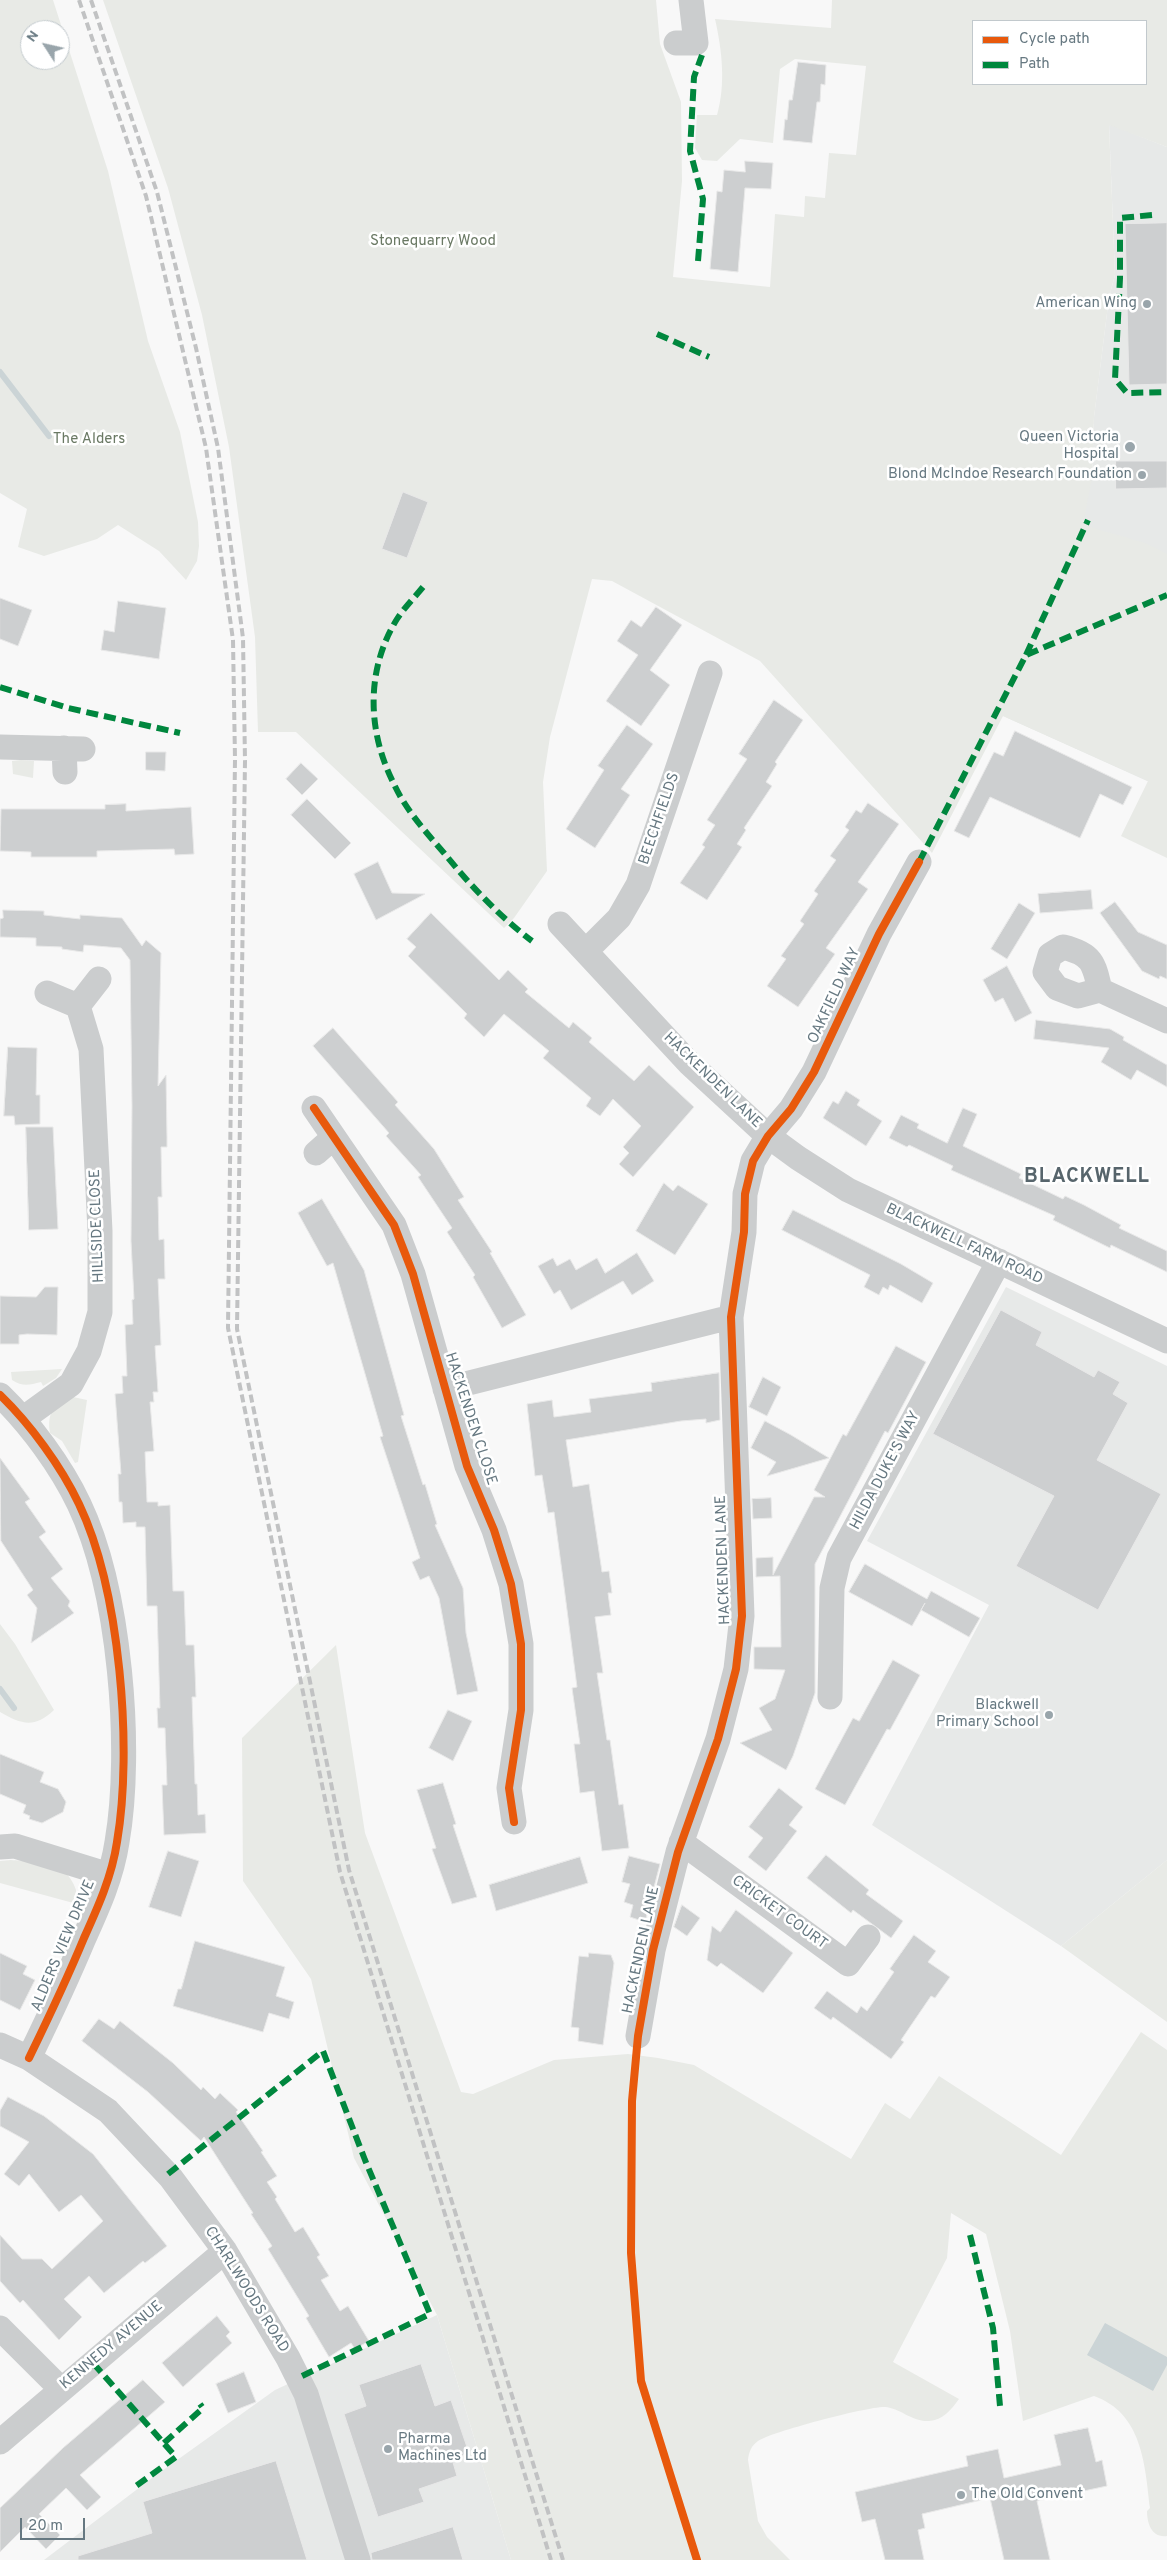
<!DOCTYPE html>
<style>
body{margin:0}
#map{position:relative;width:1167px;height:2560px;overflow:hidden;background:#f8f8f8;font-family:Overpass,sans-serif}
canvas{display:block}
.legend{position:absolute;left:972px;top:20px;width:175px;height:65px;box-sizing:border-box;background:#fff;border:1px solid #c2c9cd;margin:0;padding:6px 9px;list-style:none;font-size:15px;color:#667881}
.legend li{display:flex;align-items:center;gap:10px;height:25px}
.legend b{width:25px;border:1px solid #c2c9cd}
.north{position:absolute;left:20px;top:20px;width:50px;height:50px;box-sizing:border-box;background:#fff;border:1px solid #c2c9cd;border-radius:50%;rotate:305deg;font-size:14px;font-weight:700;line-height:20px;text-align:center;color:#667881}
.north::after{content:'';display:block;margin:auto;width:18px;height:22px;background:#99a5ab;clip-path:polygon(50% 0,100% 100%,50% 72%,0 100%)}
.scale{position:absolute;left:20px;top:2518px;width:65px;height:22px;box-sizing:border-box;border:2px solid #667881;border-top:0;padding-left:6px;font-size:15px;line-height:18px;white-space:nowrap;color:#667881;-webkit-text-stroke:4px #fff;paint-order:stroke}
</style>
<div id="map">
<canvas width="1167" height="2560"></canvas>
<ul class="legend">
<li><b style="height:6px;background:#e8590c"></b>Cycle path</li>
<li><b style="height:6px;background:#00873e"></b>Path</li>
</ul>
<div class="north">N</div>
<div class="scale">20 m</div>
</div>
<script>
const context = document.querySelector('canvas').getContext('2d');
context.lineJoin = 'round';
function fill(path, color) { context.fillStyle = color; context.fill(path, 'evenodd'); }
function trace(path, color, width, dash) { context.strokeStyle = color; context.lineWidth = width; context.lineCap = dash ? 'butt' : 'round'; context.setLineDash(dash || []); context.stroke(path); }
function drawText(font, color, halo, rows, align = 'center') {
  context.font = font + ' Overpass,sans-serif'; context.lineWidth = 5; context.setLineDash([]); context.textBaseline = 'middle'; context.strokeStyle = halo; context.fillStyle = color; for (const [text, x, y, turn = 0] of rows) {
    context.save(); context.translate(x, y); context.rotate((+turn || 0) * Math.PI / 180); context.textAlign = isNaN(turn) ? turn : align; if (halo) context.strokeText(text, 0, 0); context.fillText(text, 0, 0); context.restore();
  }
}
const built = new Path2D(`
 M1109 124 1167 147V790L1003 716 1092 477 1094 417 1109 297 1115 275Z
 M1006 1287 1167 1366V1860L1061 1946 872 1825 989 1605 867 1541Z
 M437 2315 511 2560H44L152 2478 275 2390Z`);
const green = new Path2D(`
 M0 0H53L108 171 148 341 180 432 198 522 199 546 197 561 186 580 159 551 118 525 97 539 44 556 18 547 27 509 0 493ZM30 30H60V60H30Z
 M103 0H656L660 44 681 102 682 181 673 277 770 287 775 214 804 217 805 196 825 198 829 153 856 155 866 66 795 59 780 69 773 143 740 139 717 161 702 160 695 148 697 115H717C726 84 722 50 715 19L831 28 832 0H1167V147L1109 125 1115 275 1109 297 1094 417 1092 477 1083 525 1145 543 1167 554V858L1121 836 1148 781 1003 716 932 853 760 661 612 581 592 579 550 737 543 782 547 871 514 918 504 928 296 732H258L255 637 229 447 202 315 168 188ZM973 21H1146V84H973Z
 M21 760 34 761 33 778 13 774 12 761Z
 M62 1369 56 1378 43 1386 41 1382C29 1385 23 1387 12 1380L11 1372Z
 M64 1395 87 1400 78 1462 75 1463 62 1441 50 1433C47 1416 52 1408 64 1395Z
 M0 1624 15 1644 54 1710C34 1729 21 1724 0 1712Z
 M336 1645 365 1833 461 2092 473 2094 554 2060 628 2054 658 2058 694 2065 851 2159 885 2103 910 2119 939 2076 1061 2155 1141 2032 1167 2050V2536C1152 2538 1147 2524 1147 2511L1150 2508C1145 2464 1142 2413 1094 2396L1023 2421 1010 2331 986 2234 951 2213 947 2258 893 2362 959 2399C951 2410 943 2420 929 2421 912 2422 900 2408 885 2407 869 2406 771 2432 758 2441 751 2446 749 2452 748 2460L758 2521 767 2537 790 2560H511L437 2315 354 2158 311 1979 243 1881 242 1738Z
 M11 1860C21 1861 46 1860 55 1865 68 1871 80 1889 77 1904L0 1883V1861Z
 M1167 1860V2022L1061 1946Z`);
const water = new Path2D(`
 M1105 2323 1167 2357V2365L1153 2391 1087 2355Z`);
const stream = new Path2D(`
 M0 372 49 436
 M0 1689 14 1708`);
const building = new Path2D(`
 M798 62 826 65 825 85 821 84 820 102H817L812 143 783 140 785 119 787 120 789 100H792Z
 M745 161 773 163 771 189 745 188 738 272 710 269 717 191 722 192 724 170 745 172Z
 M1167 223V384L1129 385 1125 224Z
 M1116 461H1167V488L1116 489Z
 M403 492 428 502 407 558 382 549Z
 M0 598 32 610 18 646 0 639Z
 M118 601 166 608 159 659 101 650 104 630 114 632Z
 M656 607 682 625 650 670 670 685 641 726 606 701 638 655 617 641 631 620 641 627Z
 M774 700 803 720 775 762 777 764 766 782 772 786 744 828 746 830 737 844 742 847 707 900 680 883 705 847 702 845 715 825 707 820 747 759 739 754Z
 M627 725 653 744 621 789 630 795 595 848 566 829 604 770 598 766Z
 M1015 731 1132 787 1123 805 1100 794 1080 838 990 797 969 838 954 831 994 752 1003 756Z
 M146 752H166L165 771 146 770Z
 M301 763 318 779 302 795 286 779Z
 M307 799 351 843 335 859 291 815Z
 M868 803 899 824 858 882 868 889 826 948 835 954 798 1007 767 986 786 959 781 956 804 924 800 921 818 894 814 891 836 860 830 856 849 830 845 827 856 810 861 813Z
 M126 804V811L191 807 194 854 175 855 174 849 97 851V857H31V852L0 851 1 809H105V805Z
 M378 862 392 893 425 894 376 920 354 874Z
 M1091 890 1093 909 1040 913 1038 894Z
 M1115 902 1138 932 1167 945V979L1160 976 1159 979 1142 971 1100 913Z
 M1019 903 1035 913 1007 959 991 949Z
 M3 910 44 911V915L80 919V915L122 918 142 946 146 940 161 953 158 1086 166 1075 167 1138V1147H161L162 1197H158L159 1240 164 1239 165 1279H158L161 1345 155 1346 158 1392H153L154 1402H150L154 1451 145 1452 147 1502H158V1506L170 1505 173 1591H184L186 1645H194L196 1697H192L195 1784H197L198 1815 205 1814 206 1833 164 1835 162 1785H167L165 1728H158L157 1708H160L157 1606H147L145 1527H136V1522L123 1523 122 1502H119L118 1474H121L115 1394 123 1393 122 1376H127L125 1325 133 1324 132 1300 134 1299 131 1241 132 1106 130 960 121 948 84 945 83 952 62 949V947L36 946V938L0 937V919L3 918Z
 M431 913 499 980 508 970 528 989 525 992 569 1028 573 1022 592 1038 589 1042 634 1081 649 1065 694 1107 633 1177 619 1164 629 1153 623 1147 641 1126 613 1099 600 1116 586 1106 591 1098 543 1058 549 1051 504 1014 484 1037 464 1018 467 1014 408 956 416 947 407 939Z
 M1007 966 1032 1013 1015 1022 1003 998 995 1002 983 980Z
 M1036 1020 1110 1029 1124 1037 1123 1040 1167 1065V1087L1137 1070 1131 1080 1101 1062 1109 1048 1034 1039Z
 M333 1028 398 1102 395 1105 434 1149 464 1197 458 1200 492 1252 490 1253 526 1315 502 1328 473 1277 475 1275 447 1232 452 1228 418 1177 421 1175 386 1136 389 1133 313 1046Z
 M8 1047 37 1048 36 1095H40V1124L15 1125 14 1116H4Z
 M846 1091 860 1100 857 1105 882 1121 866 1146 823 1118 833 1101 838 1104Z
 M963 1108 977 1114 963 1146 1021 1174 1019 1178 1040 1188 1063 1199 1065 1196 1084 1205 1121 1225 1119 1228 1167 1251V1272L1111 1245 1110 1248 1053 1220 1055 1216 951 1170 953 1166 909 1145 907 1147 889 1138 901 1115 919 1124 917 1128 947 1143Z
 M26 1127H53L58 1229 29 1230Z
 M664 1183 673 1191 678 1185 708 1204 675 1255 636 1231Z
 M322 1199 364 1270 404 1415 401 1416 423 1485 425 1484 437 1524 435 1525 463 1588 466 1633 478 1691 457 1695 439 1598 429 1576 420 1580 412 1562 420 1558 380 1437 383 1436 333 1263 327 1266 298 1213Z
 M793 1210 901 1264 933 1283 922 1303 890 1285 888 1290 883 1287 879 1295 864 1287 870 1275 782 1230Z
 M637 1253 654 1281 632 1295 623 1281 571 1310 560 1290 554 1294 538 1266 553 1258 557 1266 570 1259 576 1270 597 1258 605 1273Z
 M45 1287H58L57 1335 27 1334 19 1335V1344H0V1296L36 1297Z
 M1001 1310 1042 1332 1036 1345 1094 1377 1098 1370 1120 1382 1113 1394 1128 1403 1097 1460 1161 1494 1098 1610 1016 1566 1054 1496 933 1434Z
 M896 1346 926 1362 888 1433 885 1431 815 1564V1693L793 1756 786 1770 740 1743 772 1730 759 1708 775 1699 785 1670 754 1669V1647H781L780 1576 756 1577V1558L773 1557V1575L814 1497H825L814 1490 843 1434 846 1436Z
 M719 1373 720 1420 706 1423V1419L681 1421 566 1440 573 1487 589 1484 602 1572 609 1571 612 1593H608L611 1615 595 1617 603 1673H597L607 1740H610L619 1805 623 1804 629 1848 602 1851 594 1791 580 1793 574 1744H580L572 1688 577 1687 563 1579 554 1512 548 1513 542 1475 535 1476 527 1404 552 1400 554 1417 591 1412 589 1399 652 1391 651 1383Z
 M763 1377 781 1387 767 1416 749 1407Z
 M765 1421 791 1435 829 1458 767 1476 776 1462 751 1448Z
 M0 1458 30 1499 25 1502 46 1532 39 1537 63 1569 51 1578 70 1601 68 1606 74 1613 31 1643 37 1608 27 1595 33 1590 1 1541Z
 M771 1498 772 1518 753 1519 752 1499Z
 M865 1564 927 1599 931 1591 980 1618 969 1637 921 1610 925 1603 912 1626 849 1592Z
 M893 1660 920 1675 890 1730 887 1729 845 1805 815 1789 853 1718 859 1721Z
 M448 1710 472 1721 453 1761 429 1748Z
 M0 1754 44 1772 40 1782 58 1789 66 1802 63 1812 42 1823 29 1819 30 1816 23 1813 26 1805 0 1794Z
 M443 1783 456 1824 453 1825 477 1897 452 1904 432 1849 436 1848 417 1790Z
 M779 1788 803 1807 789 1825 797 1831 766 1871 748 1857 763 1838 749 1827Z
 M168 1851 199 1861 181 1917 149 1907Z
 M826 1855 869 1890 866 1894 903 1921 891 1938 853 1910 851 1913 807 1878Z
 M629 1856 660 1864 645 1922 630 1917 633 1905 624 1902 630 1884 622 1882Z
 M580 1857 588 1883 496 1911 489 1885Z
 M682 1905 700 1918 687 1936 674 1927Z
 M736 1910 793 1953 763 1993 721 1963 717 1967 707 1960 712 1926 720 1932Z
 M914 1935 936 1951 928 1962 950 1977 935 1998 931 1996 901 2040 904 2042 891 2059 833 2017 831 2020 814 2008 827 1991 857 2013 861 2006 867 2011 894 1972 890 1969Z
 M195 1941 285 1967 276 1996 294 2002 289 2019 269 2013 263 2032 173 2006 178 1989H181Z
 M0 1953 27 1966 23 1974 35 1980 20 2010 0 2000Z
 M589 1953 611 1955 614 1963 603 2045 578 2041 579 2028 571 2027 579 1956 588 1957Z
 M99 2019 114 2029 120 2021 173 2063 201 2090 203 2087 215 2099 220 2093 238 2110 236 2112 263 2151 261 2152 277 2176 267 2182 277 2197 275 2199 295 2232 303 2227 320 2255 317 2257 329 2276 321 2280 340 2311 348 2306 369 2341 355 2349 351 2343 329 2357 306 2318 309 2316 268 2249 272 2246 251 2214 253 2213 204 2137 201 2141 148 2092 82 2041Z
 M8 2097 44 2116 93 2154 167 2246 145 2263 143 2261 104 2293 89 2276 64 2299 82 2317 59 2340 23 2300 20 2303 0 2281V2235L22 2259H42L52 2269 103 2221 81 2195 59 2212 29 2174 19 2186 4 2174 29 2142 0 2126V2111Z
 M217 2316 230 2332 226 2336 232 2343 183 2387 162 2363Z
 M421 2364 435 2406 451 2400 469 2453 452 2459 457 2476 419 2489 424 2502 378 2517 344 2414 366 2406 359 2385Z
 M244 2372 256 2402 228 2413 216 2384Z
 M143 2380 165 2402 80 2475 101 2497 87 2510 66 2488 39 2514 60 2535 46 2549 25 2527 0 2552V2508L63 2448Z
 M1088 2428 1096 2462 1102 2460 1107 2486 1037 2501 1050 2560H1004L990 2498 922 2514 925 2528 918 2530 924 2560H885L875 2519 862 2522 855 2492 968 2466 966 2456 998 2449 1004 2478 1061 2465 1054 2435Z
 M276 2461 307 2560H78V2556L152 2533 143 2502Z
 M453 2527 463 2560H372L371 2553Z`);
const street = new Path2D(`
 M676 43H696L691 0
 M0 747 83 749
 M64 748 65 772
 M560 924 689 1063 768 1136 798 1158 848 1190 1167 1341
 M586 951 619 918 638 885 710 673
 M1100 990C1094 963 1092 954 1063 947L1050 955 1045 972 1057 988 1078 996 1100 990 1167 1021
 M47 993 78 1006 99 979
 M314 1108 394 1225 413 1274 467 1466 494 1530 511 1584 521 1644V1710L509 1788 514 1822
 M316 1153 334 1137
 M445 1389 731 1317
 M0 1395C30 1424 61 1466 79 1504 120 1590 133 1749 117 1842 112 1876 98 1907 84 1938 67 1979 48 2019 29 2058
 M24 1418 71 1384 89 1351 100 1312V1231L91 1049 78 1006
 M830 1697 832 1588 839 1558 999 1261
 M681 1842 848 1964 868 1937
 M0 1847 15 1846 109 1875
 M638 2036 653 1950 678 1852 718 1739 736 1669 742 1616 731 1317 744 1232 745 1194 753 1161 768 1136 791 1109 814 1072 879 934 919 862
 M0 2045 29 2058 108 2111 171 2178 225 2251 288 2358 306 2394 358 2560
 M0 2328 61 2389
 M0 2442 225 2251`);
const rail = new Path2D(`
 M79 0 146 196 206 448 233 640 235 759 228 1328 340 1872 551 2560
 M91 0 157 192 196 348 218 448 243 638 245 761 237 1329 349 1870 563 2560`);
const quiet = new Path2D(`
 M1152 215 1120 218V278L1115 379 1127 393 1167 392
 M698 261 703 199 690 151 694 77 702 55
 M657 334 709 357
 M423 587C414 598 404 608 397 619 366 669 367 730 393 782 405 809 425 831 444 853 470 885 499 916 532 941
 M1026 655 1088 520
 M0 687 68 708 180 733
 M919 862 1026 655 1167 595
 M168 2174 323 2051 365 2160 430 2314 298 2378
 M970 2235 993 2328 1000 2406
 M93 2363 176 2457 136 2486
 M164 2443 203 2408 200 2404`);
const cycleway = new Path2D(`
 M314 1108 394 1225 413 1274 467 1466 494 1530 511 1584 521 1644V1710L509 1788 514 1822
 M0 1395C30 1424 61 1466 79 1504 120 1590 133 1749 117 1842 112 1876 98 1907 84 1938 67 1979 48 2019 29 2058
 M697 2560 641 2381 631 2253 632 2101 638 2036 653 1950 678 1852 718 1739 736 1669 742 1616 731 1317 744 1232 745 1194 753 1161 768 1136 791 1109 814 1072 879 934 919 862`);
const markers = [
 [1147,304,5,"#99a5ab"],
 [1130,447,6,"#99a5ab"],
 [1142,475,5,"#99a5ab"],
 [1049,1715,5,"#99a5ab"],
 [388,2449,5,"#99a5ab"],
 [961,2495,5,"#99a5ab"]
];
const parkNames = [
 ["Stonequarry Wood",433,242],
 ["The Alders",89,440]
];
const poiNames = [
 ["American Wing",1137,304],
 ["Queen Victoria",1119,438],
 ["Hospital",1119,455],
 ["Blond McIndoe Research Foundation",1132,475],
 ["Blackwell",1039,1706],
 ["Primary School",1039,1723],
 ["Pharma",398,2440,"left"],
 ["Machines Ltd",398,2457,"left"],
 ["The Old Convent",971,2495,"left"]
];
const streetNames = [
 ["BEECHFIELDS",660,819,-71],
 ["OAKFIELD WAY",835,996,-65],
 ["HACKENDEN LANE",712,1081,44],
 ["HILLSIDE CLOSE",98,1226,-92],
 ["BLACKWELL FARM ROAD",964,1245,25],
 ["HACKENDEN CLOSE",470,1419,72],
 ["HILDA DUKE'S WAY",886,1471,-62],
 ["HACKENDEN LANE",724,1560,-92],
 ["CRICKET COURT",779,1913,36],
 ["ALDERS VIEW DRIVE",64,1946,-67],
 ["HACKENDEN LANE",642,1950,-78],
 ["CHARLWOODS ROAD",246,2290,58],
 ["KENNEDY AVENUE",112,2346,-40]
];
const districtNames = [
 ["BLACKWELL",1087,1178]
];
fill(built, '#e7e9e8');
fill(green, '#e8eae6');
fill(water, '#cbd4d6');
trace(stream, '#cbd4d6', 6);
fill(building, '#cdcfd0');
trace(building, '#e8e8e8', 1);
trace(street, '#cbcdce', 25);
trace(rail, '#c1c2c3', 4, [8, 4]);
trace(quiet, '#00873e', 6, [12, 6]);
trace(cycleway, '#e8590c', 8);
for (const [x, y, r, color] of markers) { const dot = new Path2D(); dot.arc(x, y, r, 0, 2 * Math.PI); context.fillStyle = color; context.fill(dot); trace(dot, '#fff', 2); }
drawText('15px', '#6a7964', '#fff', parkNames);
drawText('15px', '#667881', '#fff', poiNames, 'right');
drawText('15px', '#667881', '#fff', streetNames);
context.letterSpacing = '1px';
drawText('bold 20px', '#57656c', '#fff', districtNames);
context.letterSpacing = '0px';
</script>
